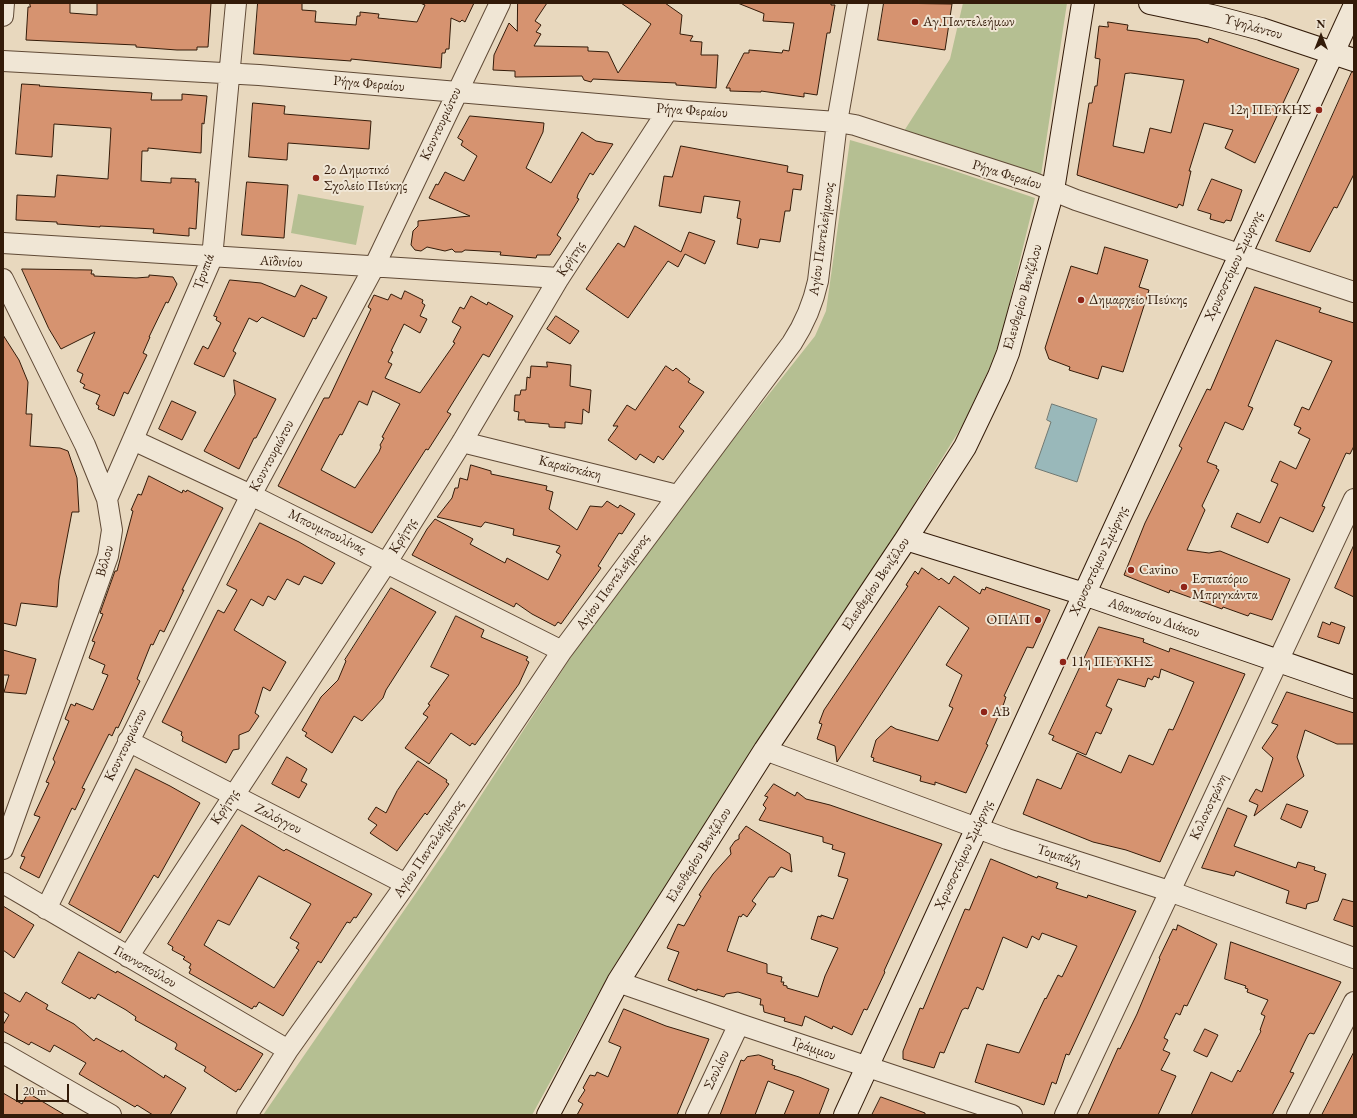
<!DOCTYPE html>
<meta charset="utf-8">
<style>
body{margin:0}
#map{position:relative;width:1357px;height:1118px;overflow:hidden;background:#e8d8be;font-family:"EB Garamond",serif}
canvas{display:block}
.frame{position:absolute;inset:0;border:4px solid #331b09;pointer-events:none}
.north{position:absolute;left:1301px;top:16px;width:40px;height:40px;-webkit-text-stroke:3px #f0e6d5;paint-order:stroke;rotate:0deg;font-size:11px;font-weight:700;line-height:16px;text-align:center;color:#331b09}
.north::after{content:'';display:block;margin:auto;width:14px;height:18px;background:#331b09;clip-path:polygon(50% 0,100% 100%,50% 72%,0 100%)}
.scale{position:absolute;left:16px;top:1084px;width:53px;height:18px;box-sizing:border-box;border:2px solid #331b09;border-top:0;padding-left:5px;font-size:12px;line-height:14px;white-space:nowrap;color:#331b09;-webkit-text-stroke:3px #f0e6d5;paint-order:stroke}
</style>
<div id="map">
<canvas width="1357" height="1118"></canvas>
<div class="frame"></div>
<div class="north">N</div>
<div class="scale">20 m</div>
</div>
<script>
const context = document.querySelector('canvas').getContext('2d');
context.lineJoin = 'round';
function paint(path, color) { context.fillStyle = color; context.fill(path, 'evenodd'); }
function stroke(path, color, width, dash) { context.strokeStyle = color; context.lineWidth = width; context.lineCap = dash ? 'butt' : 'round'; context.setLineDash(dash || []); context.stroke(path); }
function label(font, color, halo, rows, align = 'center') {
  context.font = font + ' "EB Garamond",serif'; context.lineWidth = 4; context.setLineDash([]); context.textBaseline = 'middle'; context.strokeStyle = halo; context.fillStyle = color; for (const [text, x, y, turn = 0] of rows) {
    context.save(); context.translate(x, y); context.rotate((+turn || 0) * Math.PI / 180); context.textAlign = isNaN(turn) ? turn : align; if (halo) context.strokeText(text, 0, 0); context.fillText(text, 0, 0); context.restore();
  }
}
const green = new Path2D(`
 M963,3h104l-26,172 -87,-29 -50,-15 46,-72z
 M850,140l93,27 92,31 -37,152 -36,76 -67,109 -283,434 -80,146h-269l182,-264 137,-211 104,-141 129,-163 11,-25z
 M298,194l66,12 -8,39 -65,-12z`);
const water = new Path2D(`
 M1052,404l45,15 -20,63 -42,-14 16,-46 -4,-2z`);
const building = new Path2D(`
 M30,3h40v10l27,2v-12h114l-3,44h-11v3h-20l-41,-3v-2l-110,-5 2,-33h2z
 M258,3h44v7l14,1 -1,11 41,3 1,-9h3v-4l19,2 -1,4 39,4 8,-17 -5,-2h54l-9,19 -3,-2 -2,2 -9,-4 -2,31h-3l-1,4h-3l-1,15 -90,-9v2l-97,-7z
 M518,3h29l-12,18 6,4 -5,7 5,2 -7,12 54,1v4l20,1 10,21 33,-49 -30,-21h44l17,12 -2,19 13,2 -3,5 12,1 -1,13h17l-2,33 -40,-3v-2l-63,-3 -20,-1 -2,3 -7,-2 -2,-4 -67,1v-6l-22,-1 1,-15 15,-32 8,8z
 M738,3h93v2h4l-5,28h-3l-10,62 -13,-2v4l-43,-6v1l-31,-1v-3h-4l18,-35h5v-3l33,3 1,-3 6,1 5,-28 -31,-2 1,-7z
 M884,3l68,1 -7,46 -67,-10z
 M1108,22l20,3 -1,5 71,9 10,4 1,-5 90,31 -44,94 -30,-15 8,-18 -29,-7 -15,48h2l-8,35 -4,-2 -2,4 -100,-33 12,-72h3l3,-17h2l3,-27 -5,-1 4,-32 9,1zM1131,73l53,7 -13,53 -21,-5 -6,25 -31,-7 12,-72z
 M1352,72h2v102l-17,34 -3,-1 -24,45 -34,-11z
 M22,84l18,1 -1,1 113,7 -1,7h31v-6l25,2 -3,28 -2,-1 -1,30 -53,-5v3h-6l-1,30 30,2v-5l25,1 -1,3h4l-3,47 -7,-1v8l-36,-3 1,-4 -54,-3v1l-43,-3v-2l-41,-2 1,-25 38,2 2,-22 51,4 3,-51 -57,-4 -2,33 -36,-3z
 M253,103l32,3 -1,8 87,7 -2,28 -81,-6 -1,17 -38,-3z
 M470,116l74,7 -1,9 -17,36 25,15 31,-51 14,9 17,3 -20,31 -3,-2 -12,21 -1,4 2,1 -22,36 4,3 -11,17h-13l-1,3 -36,-3 1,-3 -36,-2 -3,2h-7l-3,-3 -7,2 -18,-4 -6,4 -6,-1 -4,-5 2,-14 5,-5v-5l52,-5 -41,-18 7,-14 2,1 7,-13 19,9 13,-25 -16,-11 2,-4 -5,-3z
 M681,146l107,20 -1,6 16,3 -2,15 -8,-1 -3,22h-5l-5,31 -20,-3 -2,9 -21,-4 4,-25 -4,-1 3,-17 -36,-5 -3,17 -42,-7 5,-30 8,1z
 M1212,179l30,11 -11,31 -5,-1 -2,3 -14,-4 1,-5 -13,-4z
 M247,182l41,3 -4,53 -42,-3z
 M635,226l46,26 8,-20 26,9 -10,23 -20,-10 -7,13 -10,-6 -40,57 -42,-29 32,-46 6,4z
 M1105,247l43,13 -9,27 10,3 -26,82 -21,-6 -4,13 -29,-9 1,-3 -21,-8 -4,-11 26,-82 26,8z
 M22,269l70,1 -1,4h3v2l42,2 13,-1v-2l24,2 4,7 -9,19 -2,-1 -17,35h1l-7,16 4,2 -19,39 -4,-2 -10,24 -16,-7 1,-3 -3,-2 4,-9 -17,-7 2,-3 -5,-3 3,-8 -6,-3 18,-39 -34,17 -12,-20z
 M230,280l31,3 34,14 6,-12 26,12 -11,22 -3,-1 -9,19 -42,-20 -5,5 -8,-4 -16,33 3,2 -12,24 -30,-13 9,-18 5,3 13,-26 -5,-3 1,-3 -3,-1z
 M1255,287l66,21 -2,4 35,11v123l-4,8 -4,-1 -24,53 3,1 -12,25 -33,-15 -12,26 -37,-16 6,-14 23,10 18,-39 -7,-3 9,-20 16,8 14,-30 -12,-6 3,-5 -7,-3 8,-18 7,3 23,-49 -56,-21 -28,66 5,2 -10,22 -18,-8 -18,40 10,4 -1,2 3,2 -17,36 3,4 -18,40 22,3 11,-2 70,28 -18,41 -22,-7 -2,3 -25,-9 -1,2 -52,-19 -1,3 -45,-18 21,-52 37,-75 -3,-2 28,-57 3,1z
 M405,291l18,9 -1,3 3,2 -5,11 7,3 -7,14 -16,-9 -13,27 2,1 -5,10 4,2 -7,14 35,15 35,-50 -2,-1 8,-15 -9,-5 8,-15 4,2 7,-13 16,9 1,-3 25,14 -24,41 -6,-3 -36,58 4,2 -23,36 -2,-1 -54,84 -94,-47 46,-88h5l42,-89 -3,-2 6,-12 14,5 3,-6 10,5zM373,391l27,13 -18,33 2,1 -4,7 1,2 -2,5 -24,36 -34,-18 16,-31 3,-5 2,1 17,-34 8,4z
 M556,316l23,15 -9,13 -23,-15z
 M3,335l16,25 9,22 -2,32h6l-2,32 30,2 8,3 9,27 2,34h-7l-13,68 -2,27 -36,-4 -5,23 -13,-3z
 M547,362l24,3 -1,21 21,4 -2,23 -6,-4 -1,15 -17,-2v6l-16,-1v-3l-24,-2v-2h-7l1,-8 -5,-1 1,-16h5l1,-5h5l1,-13 3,1 1,-12 16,1z
 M666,366l7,5 3,-3 14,11 -2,3 16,10 -25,35 5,4 -21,29 -5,-4 -4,7 -14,-9 -4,6 -28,-20 10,-14h-5l14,-21 8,5z
 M234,380l42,19 -20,39h-2l-15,31 -35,-18 31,-56z
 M172,401l24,11 -14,28 -23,-11z
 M471,465l20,6v3l56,12 -1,4 7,2 -4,17 28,21 13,-24 12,1 5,-6 11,7 2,-3 15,9 -13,20 -3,-1 -21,33 3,2 -40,56 -3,-2 -3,4 -23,-12 -16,-11 -2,4 -102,-52 15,-26 8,-10 38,20 -3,5 35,19 2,-5 41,22 13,-25 -5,-3 4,-6 -47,-11 1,-6 -29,-7 -4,5 -44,-10 15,-19 3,-10h3l2,-10 7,2z
 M149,476l33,17 1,-3 3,2 1,-2 36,18 -41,82h2l-20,42 -4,-2 -7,15 -2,-1 -14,35 3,2 -22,47 -2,-1 -4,9 -3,-2 -27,54 3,1 -10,21 -3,-2 -33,70 -19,-10 5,-11 -4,-1 19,-39 -6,-2 15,-32 -3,-1 9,-20 -2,-3 16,-38 -4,-2 6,-15 4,2 1,-3 17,7 15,-35 -6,-2 3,-8 -16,-7 6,-16 -3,-1 11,-27 -3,-1 15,-42h2l16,-60 -2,-1 7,-16 3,1z
 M260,523l39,19 36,21 -13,21 -18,-8 -5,9 -12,-6 -12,21 -7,-4 -5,10 -12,-7 -17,31 52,32 -16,29 -7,-4 -8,26 4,3 -10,15 -10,4v14l-6,1 -7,13 -44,-22 1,-4 -2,-2 1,-3 -20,-10 56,-112 6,3 13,-23 -10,-5z
 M1354,545v52l-19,-9z
 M922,568l17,12 2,-2 8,6 5,-8 26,18 2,-5 3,1 1,-3 64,23 -17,38 -6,-1 -23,49 2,1 -2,6 -18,41 2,1 -22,48 -31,-11v3l-15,-4 1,-5 -48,-15 1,-3 -3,-1 5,-17 15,-14 5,3 42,12 15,-33 -4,-2 13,-31 -16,-10 23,-37 -30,-22 -102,156 -2,-16 -18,-7 5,-15 -3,-1 5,-13 84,-124 -2,-1 9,-14 3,3z
 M391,588l45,24 -50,78 -3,8 -21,23 -8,-5 -22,37 -27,-17 2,-3 -5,-3 19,-33 17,-17 8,-19 -1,-1z
 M456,616l28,14 -3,7 47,20 -2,3 3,2 -10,22 -44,61 -3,-2 -2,3 -19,-13 -22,31 -24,-16 23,-31 -5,-3 7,-9 -2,-1 21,-29 -18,-8z
 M1323,622l7,3 1,-3 14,5 -6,17 -21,-7z
 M1099,627l45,12 -1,3 26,10 1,-4 75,26 -85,188 -34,-12 -33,-8 -70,-28 14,-35 24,10 16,-36 44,20 8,-18 24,10 16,-36 4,1 8,-18 13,-30 -33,-13 -2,9 -5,-2 -2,4 -4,-2 -3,9 -27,-8 -12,27 6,3 -11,25 -5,-2 -10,23 -34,-15 2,-4 -5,-2z
 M3,650l33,9 -10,35 -22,-2 5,-17h-6z
 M1287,692l67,21v31h-17l-32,-14 -8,27 7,19 -50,40 4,-11 -9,-4 7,-12 6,3 11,-34 -11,-10 16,-23 -6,-2z
 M287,757l20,12 -6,12 6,3 -8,14 -27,-14z
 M418,761l29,19 -1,2 3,2 -22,31 -2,-2 -28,38 -27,-18 7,-8 -9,-6 8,-12 10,6 11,-22z
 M136,769l34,17 30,17 -42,75 -4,-3 -34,58 -51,-29z
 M774,784l21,12 2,-4 9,7 24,6 112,39 -58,127 1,1 -18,38 -3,-1 -12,26 -19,-9 -1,3 -27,-13 -3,10 -18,-5 1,-3 -21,-6 -1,-7h-3l1,-6 -23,-7 -12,2 -2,3 -27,-8v2l-29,-11 11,-28 -12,-4 11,-24 6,2 17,-30 -2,-1 14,-21 18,-20 -1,-6 5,-7 4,-2v-4l7,-9 44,28 2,18 -11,-5 -7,10h-5l-17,24 4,3 -9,13 -4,-3 -2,3 -2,-1 -12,35 40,13v9l15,4 -1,5h3l-1,3 4,1v2l31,9 7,-21 13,-28 -27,-9 7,-23 3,1v-2l12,4 15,-40 -10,-3 7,-23 -13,-4 1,-4 -10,-3v-5l-64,-17 7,-12 -3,-3 5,-8 -3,-1z
 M1287,804l21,7 -7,17 -20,-9z
 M1228,808l19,8 -13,30 62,22 2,-6 17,5 -1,3 12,4 -8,27 -11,3 -1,5 -20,-6 3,-12 -53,-20 -2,5 -32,-8z
 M242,825l42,26 2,-2 86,45 -16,24 -2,-1 -4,6 -3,-1 -26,41 -3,-2 -35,55 -24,-14 -3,5 -2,-1 -2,3 -63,-36 2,-4 -2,-1 2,-4 -8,-5 2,-2 -13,-7 1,-3 -5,-3zM259,876l52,28 -21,34 9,5 -3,5 3,2 -25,38 -70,-43 14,-25 11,5z
 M991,859l46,19 1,-2 20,7 -2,5 31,10 1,-3 48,16 -67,144 -3,-1 -10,30 -4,-2 -8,23 -69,-23 12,-38 32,9 26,-55 1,1 12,-24 4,2 15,-31 -35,-13 -3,7 -7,-4 -5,12 -24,-11 -20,53 -6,-3 -9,22 -3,-1 -3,2 -18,43 -4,-1 -6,16 -31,-9v-8l17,-43 3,1 42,-100 4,1z
 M1343,899l11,3v25l-20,-7z
 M3,906l31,19 -20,33 -11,-8z
 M1178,925l39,19 -30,62 -3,-1 -4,10 -4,-2 -12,25 4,2 -5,10 7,3 -9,17 15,6 -18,39h-70l30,-67 2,1 17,-35 23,-55 -1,-1 14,-29 3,1z
 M1231,942l110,40 -27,52 -4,-1 -2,2 -18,37 4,1 -22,42h-81l20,-43 21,10 6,-12 2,2 21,-41 -1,-1 5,-14 -4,-2 7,-14 -21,-8 1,-3 -3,-1 1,-2 -21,-7z
 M79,952l37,21 1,-2 146,83 -23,36 -2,-1 -2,3 -32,-21 2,-4 -31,-18 2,-4 -1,-2 -41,-23 1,-3 -10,-7 -28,-16 -3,5 -4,-2 -1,2 -28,-16z
 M3,992l17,10 6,-10 22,13 -2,4 28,15 20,17 2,-3 25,14 1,-2 42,28 1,-3 21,13 -16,27h-17l-16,-10 -2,2 -56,-33 7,-11 -32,-18 -4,7 -19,-10 -2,3 -26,-14v-6l6,-10 -6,-4z
 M624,1009l42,17 43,13 -32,76h-100l6,-11 -5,-3 7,-11 -2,-2 7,-13 5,1 2,-4 11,5 13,-30 -12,-5z
 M1205,1029l13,6 -11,22 -13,-6z
 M1354,1052v63h-32z
 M759,1055l14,5 -1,5 3,1 -1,3 25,8 30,12 -10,26h-35l10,-24 -26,-10 -13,34h-35l21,-55 3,1 3,-4z
 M3,1093l19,11 6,-11 37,22h-62z
 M881,1097l44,16v2h-53z`);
const street = new Path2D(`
 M3,16l1,-13
 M3,61l256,14 409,35 169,12 18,3 179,58 42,17 278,92
 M3,243l556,35
 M3,279l82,166 22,54 5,31 -4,26 -105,293
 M133,440l118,55 311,156
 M462,442l215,53
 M107,499l105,-241 24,-255
 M128,741l278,143
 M765,750l242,89 162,52 185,67
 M3,883l285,167
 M46,909l205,-414 123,-228 126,-264
 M128,957l259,-395 75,-120 97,-164 109,-168
 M618,982l121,42 273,91
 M3,1053l108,62
 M247,1115l41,-65 118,-166 156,-233 230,-308c13,-20 21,-39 26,-62l19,-159 21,-119
 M696,1115l43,-91
 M1065,1115l289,-616
 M1297,1115l57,-113`);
const secondary = new Path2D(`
 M1150,3l62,13 49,13 93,31
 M906,539l178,55 270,93
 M548,1115l70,-133 147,-232 141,-211 59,-92 34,-71 9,-23 45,-163 30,-187
 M845,1115l509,-1108`);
const markers = [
 [915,22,4,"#8f2418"],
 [1319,110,4,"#8f2418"],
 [316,178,4,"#8f2418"],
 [1081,300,4,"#8f2418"],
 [1131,570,4,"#8f2418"],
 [1184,587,4,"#8f2418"],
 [1038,620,4,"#8f2418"],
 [1063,662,4,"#8f2418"],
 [984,712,4,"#8f2418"]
];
const poiNames = [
 ["Αγ.Παντελεήμων",923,22],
 ["12η ΠΕΥΚΗΣ",1311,110,"right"],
 ["2ο Δημοτικό",324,170],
 ["Σχολείο Πεύκης",324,186],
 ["Δημαρχείο Πεύκης",1089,300],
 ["Cavino",1139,570],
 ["Εστιατόριο",1192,579],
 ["Μπριγκάντα",1192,595],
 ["ΟΠΑΠ",1030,620,"right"],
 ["11η ΠΕΥΚΗΣ",1071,662],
 ["ΑΒ",992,712]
];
const streetNames = [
 ["Υψηλάντου",1253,27,16],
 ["Ρήγα Φεραίου",369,84,5],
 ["Ρήγα Φεραίου",692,111,4],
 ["Κουντουριώτου",441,124,-65],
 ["Ρήγα Φεραίου",1007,175,17],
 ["Αγίου Παντελεήμονος",822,239,-82],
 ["Κρήτης",571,259,-57],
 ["Αϊδινίου",281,262,3],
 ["Χρυσοστόμου Σμύρνης",1234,266,-65],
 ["Τρυπιά",204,272,-70],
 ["Ελευθερίου Βενιζέλου",1023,297,-74],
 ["Κουντουριώτου",272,456,-62],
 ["Καραϊσκάκη",570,468,14],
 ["Μπουμπουλίνας",327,532,26],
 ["Κρήτης",403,536,-58],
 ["Βόλου",105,561,-74],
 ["Χρυσοστόμου Σμύρνης",1099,561,-65],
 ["Αγίου Παντελεήμονος",613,582,-54],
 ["Ελευθερίου Βενιζέλου",876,584,-56],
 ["Αθανασίου Διάκου",1154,618,19],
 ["Κουντουριώτου",126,745,-64],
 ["Κρήτης",225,807,-57],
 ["Κολοκοτρώνη",1209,807,-65],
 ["Ζαλόγγου",278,819,27],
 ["Αγίου Παντελεήμονος",429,849,-56],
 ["Ελευθερίου Βενιζέλου",699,855,-58],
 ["Χρυσοστόμου Σμύρνης",964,855,-65],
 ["Τομπάζη",1059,856,18],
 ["Γιαννοπούλου",145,967,30],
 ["Γράμμου",814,1049,19],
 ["Σουλίου",717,1070,-65]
];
paint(green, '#b5bf92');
paint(water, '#99b8ba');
stroke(water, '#707973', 1);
paint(building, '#d69370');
stroke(building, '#331b09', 1);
stroke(street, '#604a36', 22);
stroke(secondary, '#331b09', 24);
stroke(street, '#f0e6d5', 20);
stroke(secondary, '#f0e6d5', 22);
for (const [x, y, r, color] of markers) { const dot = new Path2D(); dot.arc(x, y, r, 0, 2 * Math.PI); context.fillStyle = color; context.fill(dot); stroke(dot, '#f0e6d5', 1.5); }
label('14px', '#331b09', '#f0e6d5', poiNames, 'left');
label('14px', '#331b09', '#f0e6d5', streetNames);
</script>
